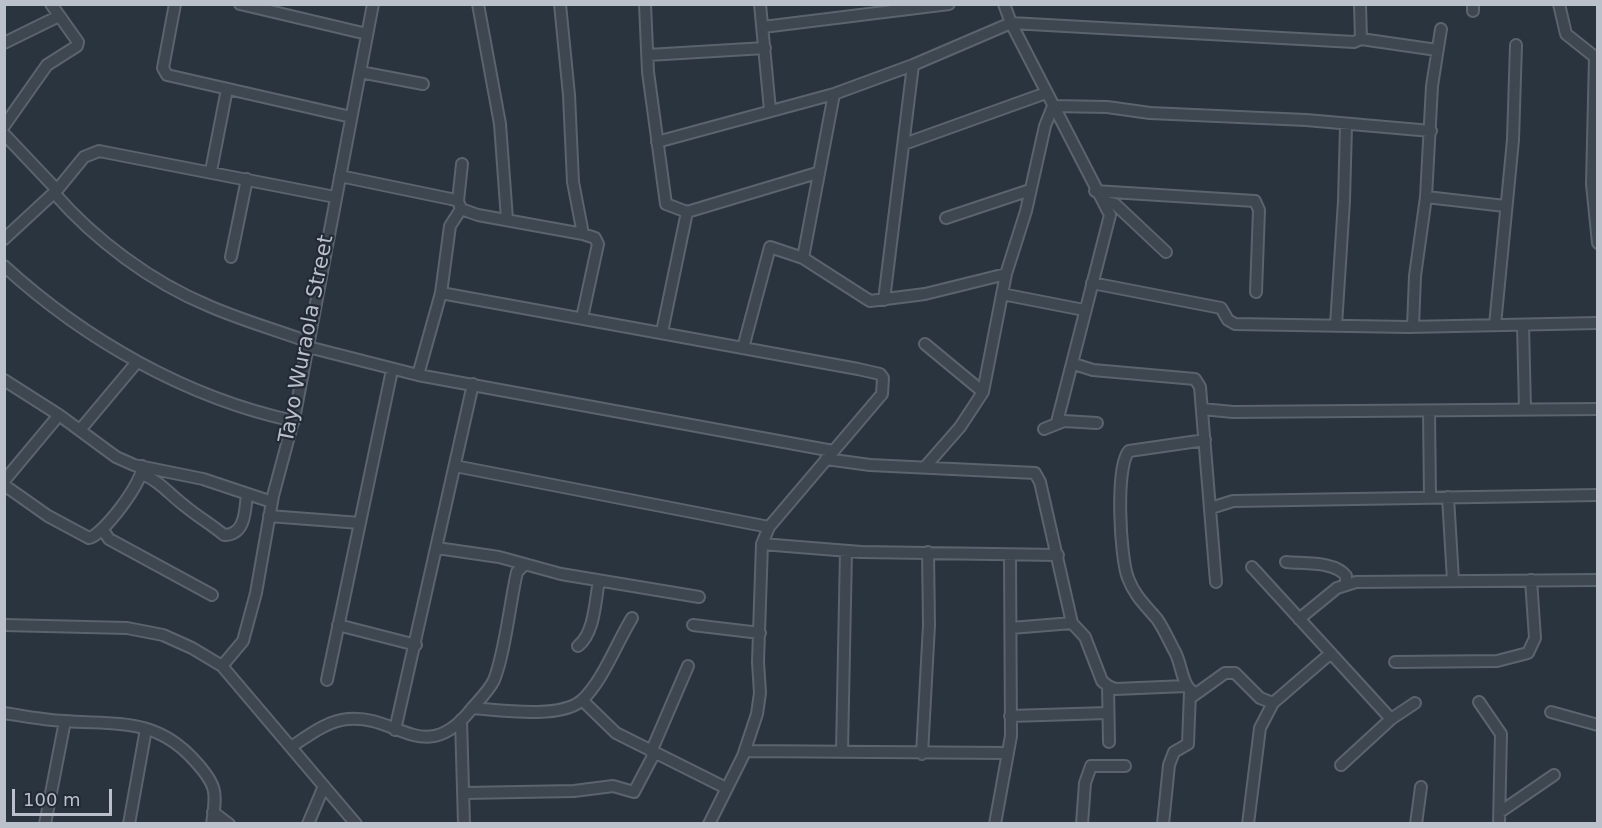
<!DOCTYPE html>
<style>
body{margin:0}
#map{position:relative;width:1602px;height:828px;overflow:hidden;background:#2a343f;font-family:"DejaVu Sans",sans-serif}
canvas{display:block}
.frame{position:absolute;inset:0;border:6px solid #bac1ca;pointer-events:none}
.scale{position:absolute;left:12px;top:789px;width:100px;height:27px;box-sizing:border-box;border:3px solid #bac1ca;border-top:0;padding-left:8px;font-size:18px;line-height:21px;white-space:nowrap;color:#bac1ca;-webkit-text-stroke:4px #222b35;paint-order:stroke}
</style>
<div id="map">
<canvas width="1602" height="828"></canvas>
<div class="frame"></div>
<div class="scale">100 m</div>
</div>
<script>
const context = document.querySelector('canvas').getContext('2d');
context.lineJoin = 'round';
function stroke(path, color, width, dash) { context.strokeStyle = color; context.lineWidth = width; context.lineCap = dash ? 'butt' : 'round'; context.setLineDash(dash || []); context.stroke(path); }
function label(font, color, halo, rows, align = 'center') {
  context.font = font + ' "DejaVu Sans",sans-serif'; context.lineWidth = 4.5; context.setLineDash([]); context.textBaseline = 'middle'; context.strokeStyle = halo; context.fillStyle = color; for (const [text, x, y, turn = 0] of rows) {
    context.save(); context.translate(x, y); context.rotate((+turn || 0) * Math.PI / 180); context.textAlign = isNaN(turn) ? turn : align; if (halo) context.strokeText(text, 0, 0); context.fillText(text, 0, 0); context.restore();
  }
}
const minor = new Path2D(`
 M175,4l-12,64 4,7 184,42
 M240,4l127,30
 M478,4l22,120 7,95
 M560,4l9,91 4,87 10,52 12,4 3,6 -16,74
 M645,4l3,68 18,132 21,8 130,-39
 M760,4l10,106
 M1004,4l7,19 99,192 -53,207
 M1360,4l1,35
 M1473,4v7
 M1559,4l7,30 29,23 -3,127 6,59
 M763,27l186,-23
 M4,43l55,-27
 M648,55l117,-7
 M360,72l63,12
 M4,126l43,-61 30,-19 1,-4 -27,-38
 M4,134l53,56
 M657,142l177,-48 79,-29 98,-42 343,19 7,-3 76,11
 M904,144l142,-51
 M211,171l16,-82
 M340,176l111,23 7,2 3,8 17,6 105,19
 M1095,191l160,10 4,9 -3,82
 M54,193c41,47 97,89 155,113 32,14 67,24 100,36
 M1426,197l79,9
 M458,201l4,-37
 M1104,201l11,3 51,48
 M946,218l84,-28
 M4,239l53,-49 27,-33 15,-6 236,46
 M231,257l16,-78
 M803,258l31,-164
 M4,266c81,74 183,132 290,155
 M1092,283l129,25 7,12 7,4 173,3 190,-4
 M441,293l417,76 22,5 3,4 -1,16 -113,133 -7,17 -4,118 2,31 -3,21 -14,42 -34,68
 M1002,294l82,16
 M884,300l29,-235
 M1336,325l8,-124 2,-75
 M1495,325l18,-185 3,-95
 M1523,325l2,84
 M1413,327l2,-51 11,-79 6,-111 9,-57
 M662,332l25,-120
 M925,344l58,48
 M308,347l110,28 415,76
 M743,348l27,-101 33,11 67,43 55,-7 81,-20
 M1074,364l19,6 102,9 5,8 16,195
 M418,375l23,-82 9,-67 11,-17
 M4,380l55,35 57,42 18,8 69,14 69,23
 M1202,409l31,3 365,-3
 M1429,412l1,85
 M1044,429l20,-8 33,2
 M80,430l57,-68
 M826,459l44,6 165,8 5,9 32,141 13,14 17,44 6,5 7,3 71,-3
 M455,466l314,61
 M925,467l35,-40 23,-35 23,-118 20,-63 19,-85 8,-20 54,1 43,6 156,7 125,11
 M142,474c18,7 28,21 43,32 13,11 26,18 39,29 22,0 21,-25 23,-41
 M4,481l55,-66
 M4,485l44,31 41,22c14,-3 55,-57 53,-72
 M1448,497l5,83
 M1211,508l22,-7 365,-6
 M269,516l91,7
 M103,530l6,9 103,56
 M762,544l99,8 197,3
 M437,548l62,9 62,17 138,23
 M1286,562c18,2 49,-1 60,14v8
 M1252,567l139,152
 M1299,619l38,-31 19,-6 242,-2
 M4,625l123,3 36,7 29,13 30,18 134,158
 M338,625l78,20
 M693,625l67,8
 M1011,628l61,-5
 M578,646c17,-13 17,-46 21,-65
 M1395,662l102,-1 31,-8 7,-15 -4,-58
 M222,666l21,-25 13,-48 17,-97 22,-82 78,-410
 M327,680l65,-310
 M1108,686l1,56
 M1197,693c-15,-2 -15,-29 -22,-41 -6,-11 -11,-23 -18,-33 -11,-13 -23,-24 -29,-41 -8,-20 -13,-112 1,-127l76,-11
 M1193,696l32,-23h10l25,25 13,5 58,-50
 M582,700l34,33 110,55
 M1479,702l22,32 -2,90
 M472,708c28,2 87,11 109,-7 21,-18 36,-59 51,-83
 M1551,712l47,13
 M4,713c20,3 40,7 60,8 53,4 92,-4 131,40 22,24 22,31 17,63
 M1010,716l98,-3
 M461,720l3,104
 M395,730l78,-346
 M291,747c17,-11 35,-26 57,-28 48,-5 76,47 121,-7 8,-10 20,-21 25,-32 11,-27 16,-78 23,-108l7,-7
 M745,751l261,2
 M842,751l4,-200
 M651,752l37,-86
 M922,754l7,-129 -1,-73
 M1341,765l50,-46 24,-16
 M465,793l109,-2 39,-5 21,6 20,-38
 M213,812l16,12
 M1500,812l54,-37
 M45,824l20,-103
 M129,824l17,-95
 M308,824l16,-38
 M995,824l16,-88 -1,-181
 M1082,824l3,-41 6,-17h34
 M1163,824l6,-59 5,-13 14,-8 2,-52
 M1248,824l12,-96 13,-25
 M1416,824l5,-37`);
const streetNames = [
 ["Tayo Wuraola Street",307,339,-79]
];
stroke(minor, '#5b646d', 14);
stroke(minor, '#3e464f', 10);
label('21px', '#bac1ca', '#222b35', streetNames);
</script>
